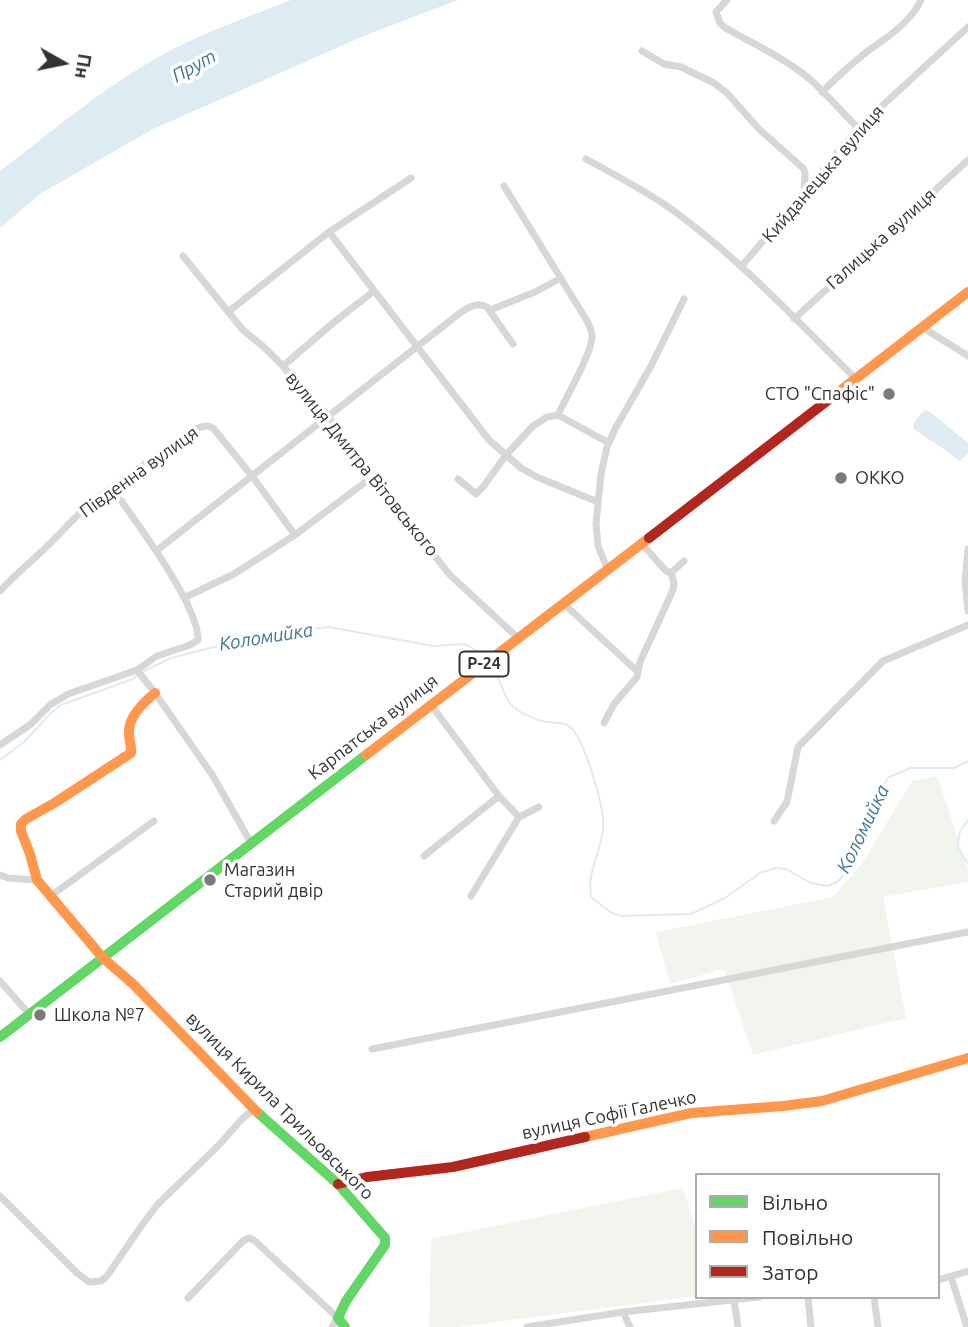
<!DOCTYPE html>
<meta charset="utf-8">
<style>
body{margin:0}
#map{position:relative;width:968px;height:1327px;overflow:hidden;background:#fff;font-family:Ubuntu,sans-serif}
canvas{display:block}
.legend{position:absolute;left:695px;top:1173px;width:245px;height:126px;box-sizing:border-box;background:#fff;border:2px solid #adadad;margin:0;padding:9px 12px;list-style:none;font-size:21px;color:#333}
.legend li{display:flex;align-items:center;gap:14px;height:35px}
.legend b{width:35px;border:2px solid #adadad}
.north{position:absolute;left:28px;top:28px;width:70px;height:70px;-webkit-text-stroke:5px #fff;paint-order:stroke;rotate:99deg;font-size:19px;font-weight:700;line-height:28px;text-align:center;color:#333}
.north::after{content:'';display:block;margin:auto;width:24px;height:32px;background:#333;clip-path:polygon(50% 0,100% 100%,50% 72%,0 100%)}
</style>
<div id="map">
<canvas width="968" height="1327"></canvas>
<ul class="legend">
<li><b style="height:9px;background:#63d668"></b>Вільно</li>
<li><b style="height:9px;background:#ff974d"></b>Повільно</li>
<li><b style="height:9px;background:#b3261e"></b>Затор</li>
</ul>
<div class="north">Пн</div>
</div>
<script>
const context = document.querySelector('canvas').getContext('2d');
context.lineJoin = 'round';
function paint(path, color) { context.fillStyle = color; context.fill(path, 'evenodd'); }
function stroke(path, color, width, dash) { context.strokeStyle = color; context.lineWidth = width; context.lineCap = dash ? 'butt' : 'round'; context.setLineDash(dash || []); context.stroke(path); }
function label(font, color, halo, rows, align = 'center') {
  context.font = font + ' Ubuntu,sans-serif'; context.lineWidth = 7; context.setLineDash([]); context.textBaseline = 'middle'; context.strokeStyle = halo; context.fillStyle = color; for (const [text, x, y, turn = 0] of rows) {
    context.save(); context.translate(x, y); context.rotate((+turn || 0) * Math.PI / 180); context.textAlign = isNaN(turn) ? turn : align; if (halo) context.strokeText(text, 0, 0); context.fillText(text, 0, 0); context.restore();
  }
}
const green = new Path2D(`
 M937,776l31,93v13l-85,15 23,121 -153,37 -29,-86 -54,15 -14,-52 177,-35 28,-32 51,-84z
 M683,1188l14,45v63l-240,31h-28l2,-88z`);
const water = new Path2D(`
 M291,0h167l-92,35 -215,95 -111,64 -40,34v-57c57,-43 113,-92 177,-124 36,-18 76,-32 114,-47z
 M926,410l4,2 38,31v10l-7,7 -2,1c-14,-13 -31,-21 -46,-33 1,-6 7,-15 13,-18z`);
const stream = new Path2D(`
 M142,672l29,-14 47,-12 20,-8 91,-11 104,19 32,-2 12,7
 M496,674c5,9 8,21 14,29 7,9 22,15 32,18 11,3 22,-1 30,8 13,13 34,82 31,101 -3,24 -16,41 -12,67l19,15 10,4 71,-2 34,-16 35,-25 16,-5 10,1 25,14 17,3 9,-4 5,-5 6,-20 16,-24 10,-20 7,-25 8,-11 22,-9h43l14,-7
 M0,760l24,-18 28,-30 9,-7 72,-26 5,-4
 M968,820l-8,11 -3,17 11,15`);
const street = new Path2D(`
 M727,0l-11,12 4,11 4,4c29,17 63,32 88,54 16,15 31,32 46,47
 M642,51l22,13 17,3 33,16 13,10 32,36 44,39 2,5 -1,21
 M822,92c13,-13 27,-26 42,-38 21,-16 45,-29 57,-54
 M586,159c29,16 60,32 88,52 66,48 123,110 181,167
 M329,232l160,208 32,28 16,9 61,25
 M183,256l60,74 22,18 18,18 13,17 32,33 44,61 78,98 67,62
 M741,267l117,-139 110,-101
 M490,310l45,-18 26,-14
 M228,312l101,-80 82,-54
 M794,319l174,-159
 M922,327l46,29
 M283,366l50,-43 41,-32
 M558,415l51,28
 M458,479l18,15 7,-7 23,-32 27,-29 14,-9 11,-2c8,-18 33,-60 34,-78 0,-8 -4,-15 -8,-21l-80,-130
 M641,543l24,27 6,3
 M968,549l-3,33 3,29
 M156,551l290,-227c12,-9 27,-25 41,-17l26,37
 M607,568l-9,-22 -2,-22 5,-50 6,-27 8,-18 36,-63 33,-67
 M0,591c13,-14 27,-26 41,-39 19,-17 35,-38 56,-54l91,-65c8,-4 16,-10 25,-5l39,48 43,59
 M184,598l50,-24 61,-39 77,-58
 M563,603l75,69
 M137,670l18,23 58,83 38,67
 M431,705l68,91 20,21
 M604,723l10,-19 23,-27 3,-15 33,-72 1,-7 -3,-10 13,-12
 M0,745l31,-21 19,-19 18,-11 69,-24 20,-14 33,-11 8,-5c1,-35 -64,-121 -86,-152
 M774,821l13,-19 11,-55 85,-86 85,-36
 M424,856l75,-60
 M0,875l8,3 29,2
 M52,895l102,-74
 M471,896l48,-79 20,-10
 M0,981l29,33
 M372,1049l596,-117
 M0,1196l77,77 12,9 12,-1 6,-5 35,-51 16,-21 61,-59 23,-26 12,-10
 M951,1277l16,50
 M938,1280l30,-9
 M808,1297l3,30
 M874,1297l4,30
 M188,1298l55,-57 6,-3 6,3 83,77 -6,9
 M734,1300l4,27
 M623,1312l7,15
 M527,1327l96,-15 136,-15`);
const fast = new Path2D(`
 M0,1037l366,-282
 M257,1112l81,72 47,54v7l-39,56 -8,17 7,9`);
const slow = new Path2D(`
 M836,394l132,-102
 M155,693c-11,9 -25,22 -26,37 -1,8 3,15 2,23l-75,49 -30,17 -5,5v7l9,23 7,26 66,78 30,26 124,128
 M366,755l283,-217
 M585,1137l106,-24 92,-7 39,-5 146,-43`);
const jam = new Path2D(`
 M649,538l187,-144
 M338,1184l29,-7 86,-10 132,-30`);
const markers = [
 [889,394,7,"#7a7a7a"],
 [841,478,7,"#7a7a7a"],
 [210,880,7,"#7a7a7a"],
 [40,1015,7,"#7a7a7a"]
];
const shields = [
 [484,664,49]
];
const shieldNames = [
 ["Р-24",484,664]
];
const streetNames = [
 ["Кийданецька вулиця",823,174,-49],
 ["Галицька вулиця",881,239,-42],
 ["вулиця Дмитра Вітовського",362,464,51],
 ["Південна вулиця",139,472,-36],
 ["Карпатська вулиця",373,727,-38],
 ["вулиця Кирила Трильовського",280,1106,45],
 ["вулиця Софії Галечко",609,1115,-12]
];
const poiNames = [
 ["СТО \"Спафіс\"",875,394,"right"],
 ["ОККО",855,478],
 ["Магазин",224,870],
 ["Старий двір",224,891],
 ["Школа №7",54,1015]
];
const waterNames = [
 ["Прут",194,66,-29],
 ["Коломийка",266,637,-9],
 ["Коломийка",863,829,-64]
];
paint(green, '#f1f5ed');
paint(water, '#ddebf3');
stroke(stream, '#ddebf3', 2);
stroke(street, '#d7d7d7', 7);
stroke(fast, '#63d668', 10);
stroke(slow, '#ff974d', 10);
stroke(jam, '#b3261e', 10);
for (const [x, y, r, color] of markers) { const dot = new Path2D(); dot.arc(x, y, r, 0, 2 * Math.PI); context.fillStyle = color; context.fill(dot); stroke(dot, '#fff', 2.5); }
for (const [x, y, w] of shields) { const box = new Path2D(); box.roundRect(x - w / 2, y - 12.5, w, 25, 5); context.fillStyle = '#fff'; context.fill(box); stroke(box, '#333', 2); }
label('bold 16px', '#333', null, shieldNames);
label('18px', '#333', '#fff', streetNames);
label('18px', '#333', '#fff', poiNames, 'left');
label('italic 19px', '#3f7597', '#fff', waterNames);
</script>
